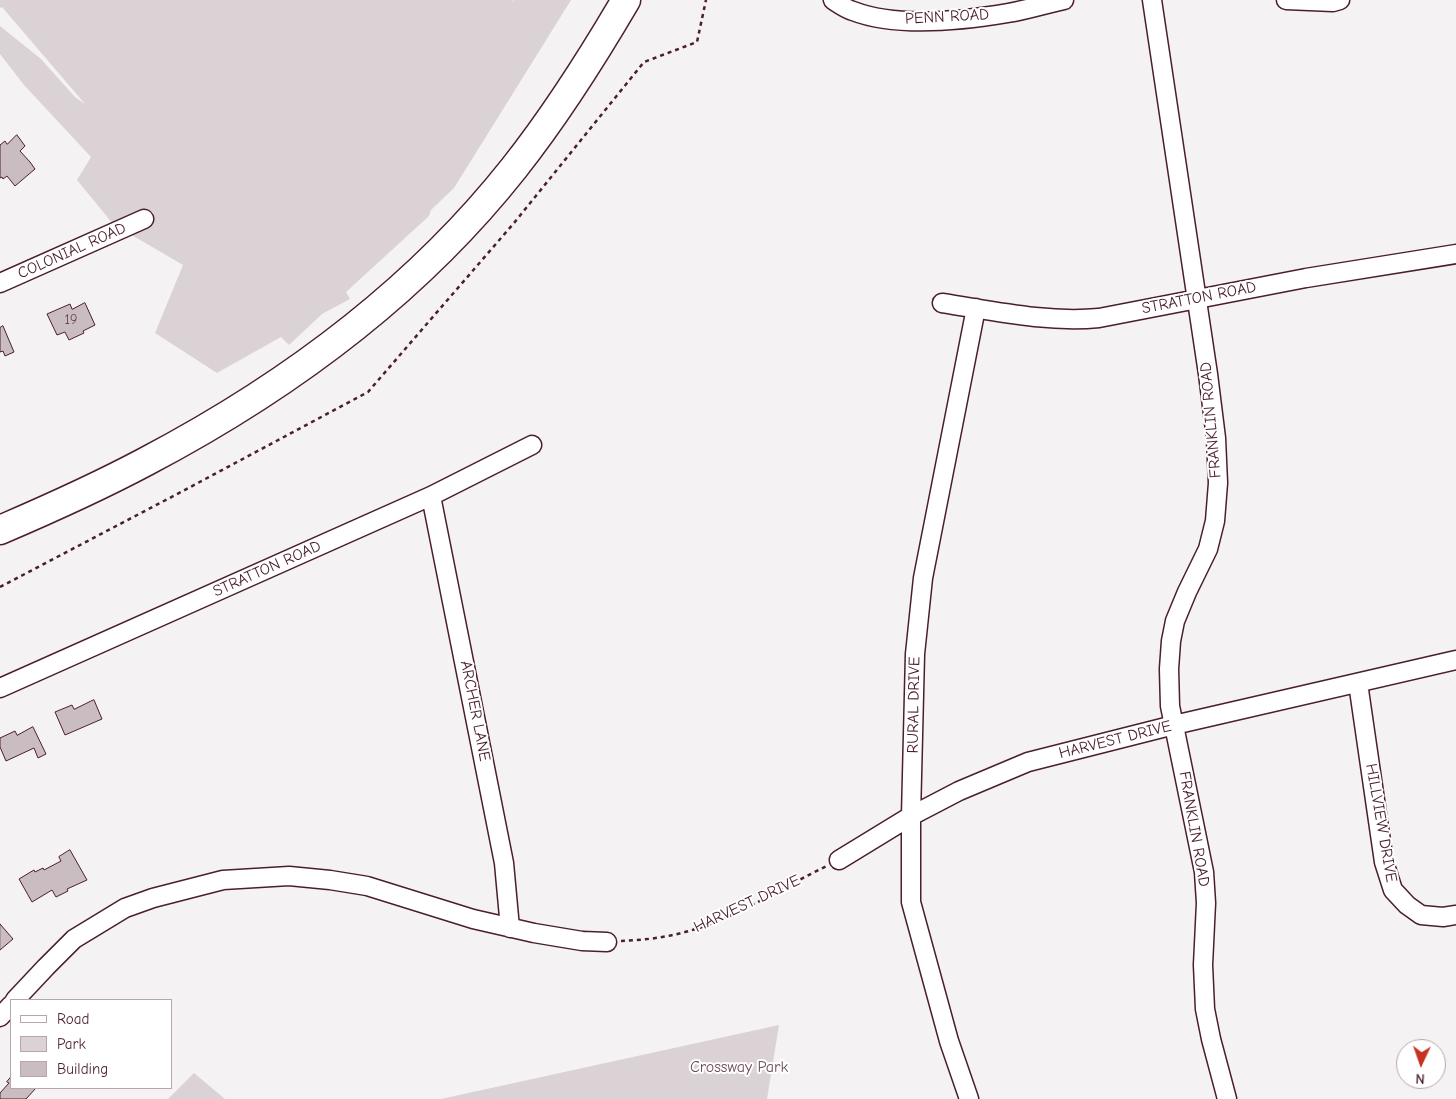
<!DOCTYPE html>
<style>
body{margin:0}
#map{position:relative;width:1456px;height:1099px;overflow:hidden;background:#f4f2f2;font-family:"Comic Neue",sans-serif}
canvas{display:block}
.legend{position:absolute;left:10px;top:999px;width:162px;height:90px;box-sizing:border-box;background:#fff;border:1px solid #b7a5aa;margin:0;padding:6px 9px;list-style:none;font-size:15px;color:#4a1f2b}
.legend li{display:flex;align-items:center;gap:10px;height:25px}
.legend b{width:25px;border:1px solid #b7a5aa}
.north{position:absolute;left:1396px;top:1039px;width:50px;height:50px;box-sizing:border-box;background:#fff;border:1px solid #b7a5aa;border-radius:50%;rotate:183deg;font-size:14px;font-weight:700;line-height:20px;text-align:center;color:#4a1f2b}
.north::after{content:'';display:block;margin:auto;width:18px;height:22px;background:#c8321e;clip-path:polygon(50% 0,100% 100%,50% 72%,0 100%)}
</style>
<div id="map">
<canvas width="1456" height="1099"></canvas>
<ul class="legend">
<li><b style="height:6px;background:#fff"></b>Road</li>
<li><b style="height:14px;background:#dbd2d5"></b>Park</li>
<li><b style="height:14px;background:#cabdc1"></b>Building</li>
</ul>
<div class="north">N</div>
</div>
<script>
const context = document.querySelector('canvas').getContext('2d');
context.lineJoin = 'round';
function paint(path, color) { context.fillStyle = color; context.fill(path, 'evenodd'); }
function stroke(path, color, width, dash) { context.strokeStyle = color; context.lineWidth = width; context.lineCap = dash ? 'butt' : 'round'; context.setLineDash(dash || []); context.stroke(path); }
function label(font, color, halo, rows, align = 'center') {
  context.font = font + ' "Comic Neue",sans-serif'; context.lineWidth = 4; context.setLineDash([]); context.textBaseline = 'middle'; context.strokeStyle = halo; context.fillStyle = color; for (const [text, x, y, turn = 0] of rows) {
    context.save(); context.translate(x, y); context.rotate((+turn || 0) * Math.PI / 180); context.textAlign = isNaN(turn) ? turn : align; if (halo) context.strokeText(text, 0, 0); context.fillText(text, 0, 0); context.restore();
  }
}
const green = new Path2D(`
 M0,0h513l-1,3 2,-3h57l-117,188 -23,22 -2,6 -83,76 4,7 -28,15 -33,31 -8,-8 -64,36 -62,-40 28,-68 -70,-41 -36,-44 14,-23 -67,-72 -24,-31v-28l41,33 34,38 10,7 -83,-97 -2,1z
 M779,1025l-12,74h-326z
 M194,1073l31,26h-57z`);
const building = new Path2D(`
 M17,135l8,11 -5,5 10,11 5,7 -20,17 -8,-10 -4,3 -1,-2 -2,1v-33l5,-4 2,3z
 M85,303l10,22 -12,6 1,2 -15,7 -4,-8 -8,3 -10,-21 23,-10 2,5z
 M3,326l11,26 -9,4 -2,-5 -3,1v-24z
 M94,700l8,19 -37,16 -10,-23 17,-7 2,4z
 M33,727l13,27 -8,4 -4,-10 -28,13 -6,-14v-9l15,-7 2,4z
 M70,850l17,30 -20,9 1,2 -12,6 -4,-7 -20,12 -13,-23 15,-9 1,2 8,-4 1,2 17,-9 -2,-4z
 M0,924l13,15 -13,11z
 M11,1077v11h25l-10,11h-26v-6l9,-10 -2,-1z`);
const path = new Path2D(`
 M0,587l181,-95 187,-100 146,-169 130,-161 53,-20 9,-42
 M621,941c21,-1 43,-3 64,-9 48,-12 97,-45 142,-66`);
const minor = new Path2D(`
 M833,0c6,4 13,9 20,11 44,17 108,10 155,2 19,-3 37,-9 56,-13
 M1152,0l56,374 8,64 2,45 -3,38 -7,28 -21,43 -12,29 -4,20 -2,28 1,37 34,166 2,31 -3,62 2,44 6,30 16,60
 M1286,0l47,2 7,-2
 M0,283l144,-64
 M942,303c52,8 105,20 157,15l207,-40 150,-24
 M431,496l73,367 6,65
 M1358,683l26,179 9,28 14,15 14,10 22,2 13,-2
 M0,688l431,-192 101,-51
 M839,860l72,-44 48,-25 69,-29 146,-37 282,-65
 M15,1000l31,-33 28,-28 51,-31 28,-10 70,-18 66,-4 41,4 37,6 106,33 61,14 48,8 25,1
 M0,1017l11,-12
 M969,1099l-20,-58 -38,-139v-86l4,-162 8,-76 53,-270`);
const motorway = new Path2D(`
 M0,530c49,-21 98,-43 145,-68 139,-73 271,-170 369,-294 42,-53 78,-110 112,-168`);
const numberNames = [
 ["19",71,320]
];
const streetNames = [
 ["PENN ROAD",947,17,-3],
 ["COLONIAL ROAD",72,251,-24],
 ["STRATTON ROAD",1199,298,-11],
 ["FRANKLIN ROAD",1211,420,-95],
 ["STRATTON ROAD",267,569,-24],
 ["RURAL DRIVE",914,705,-89],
 ["ARCHER LANE",475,711,79],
 ["HARVEST DRIVE",1115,740,-14],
 ["HILLVIEW DRIVE",1381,823,80],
 ["FRANKLIN ROAD",1194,829,80],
 ["HARVEST DRIVE",747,904,-25]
];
const parkNames = [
 ["Crossway Park",739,1067]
];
paint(green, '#dbd2d5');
paint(building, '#cabdc1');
stroke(building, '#4a1f2b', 1);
stroke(minor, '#4a1f2b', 21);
stroke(motorway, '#4a1f2b', 31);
stroke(path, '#4a1f2b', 2.5, [4, 4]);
stroke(minor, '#fff', 18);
stroke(motorway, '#fff', 28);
label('14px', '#6a4650', null, numberNames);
label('16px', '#4a1f2b', '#fff', streetNames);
label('16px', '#6e4c56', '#fff', parkNames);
</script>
